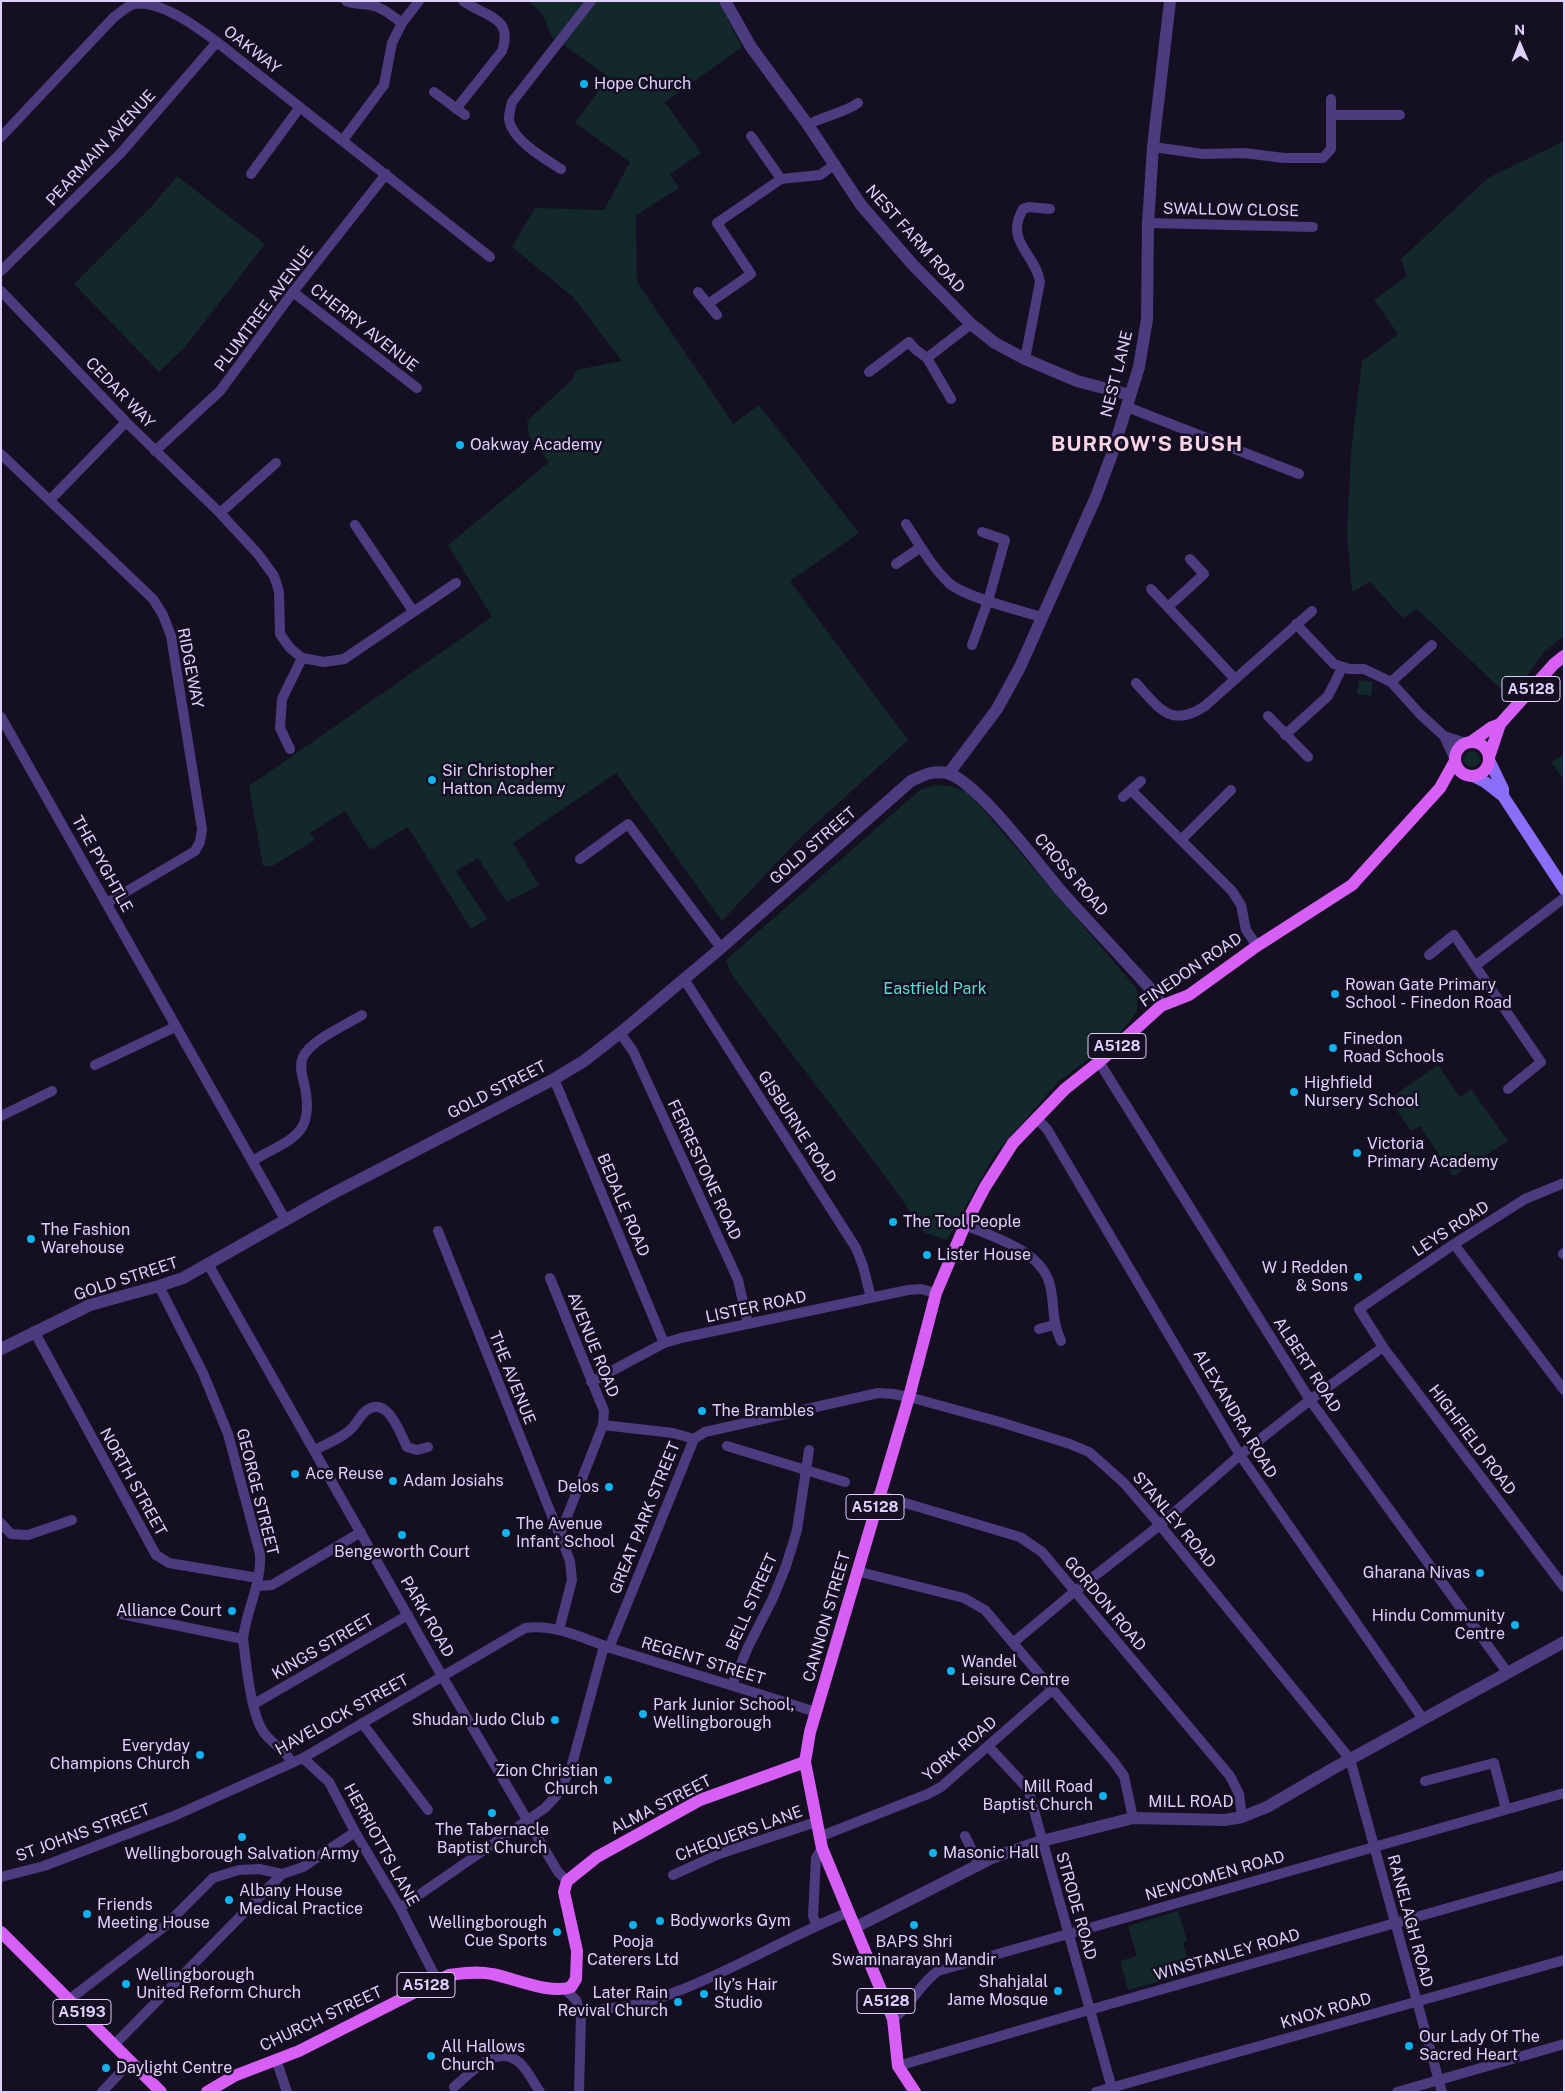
<!DOCTYPE html>
<meta charset="utf-8">
<style>
body{margin:0}
#map{position:relative;width:1565px;height:2093px;overflow:hidden;background:#150f22;font-family:"Public Sans",sans-serif}
canvas{display:block}
.frame{position:absolute;inset:0;border:2px solid #ded2fd;pointer-events:none}
.north{position:absolute;left:1495px;top:20px;width:50px;height:50px;-webkit-text-stroke:4px #150f22;paint-order:stroke;rotate:359deg;font-size:14px;font-weight:700;line-height:20px;text-align:center;color:#ded2fd}
.north::after{content:'';display:block;margin:auto;width:18px;height:22px;background:#ded2fd;clip-path:polygon(50% 0,100% 100%,50% 72%,0 100%)}
</style>
<div id="map">
<canvas width="1565" height="2093"></canvas>
<div class="frame"></div>
<div class="north">N</div>
</div>
<script>
const context = document.querySelector('canvas').getContext('2d');
context.lineJoin = 'round';
function paint(path, color) { context.fillStyle = color; context.fill(path, 'evenodd'); }
function stroke(path, color, width, dash) { context.strokeStyle = color; context.lineWidth = width; context.lineCap = dash ? 'butt' : 'round'; context.setLineDash(dash || []); context.stroke(path); }
function label(font, color, halo, rows, align = 'center') {
  context.font = font + ' "Public Sans",sans-serif'; context.lineWidth = 5; context.setLineDash([]); context.textBaseline = 'middle'; context.strokeStyle = halo; context.fillStyle = color; for (const [text, x, y, turn = 0] of rows) {
    context.save(); context.translate(x, y); context.rotate((+turn || 0) * Math.PI / 180); context.textAlign = isNaN(turn) ? turn : align; if (halo) context.strokeText(text, 0, 0); context.fillText(text, 0, 0); context.restore();
  }
}
const green = new Path2D(`
 M528,1h187l6,5 21,41 -77,55 36,51 -31,21 9,14 -43,27 1,66 96,143 26,-19 100,128 -69,48 118,159 -106,96 -80,85 -106,-148 -103,70 26,42 -32,17 -29,-44 -22,13 31,48 -16,10 -63,-102 -38,23 -25,-39 -35,22 5,7 -43,26h-9l-14,-80 243,-169 -44,-72 101,-83 -20,-26 -2,-15 45,-41 4,-10 46,-9 -49,-64 -61,-50 23,-39 69,2 26,-48 -55,-39 34,-46 -57,-40 -10,-24z
 M1564,141v495l-21,17 -32,46 -94,-90 -14,9 -33,-36 -18,10 -5,-58 4,-82 11,-91 36,-27 -24,-34 33,-24 -6,-17 87,-81z
 M177,176l88,68 -80,103 -26,25 -85,-88 77,-77z
 M1359,680l14,2 -2,14 -14,-2z
 M1464 759a8 8 0 1 1 16 0a8 8 0 1 1-16 0Z
 M1564,755v25l-13,-18z
 M935,785l17,1 16,6 169,197v23l-24,29 -54,40 -64,73 -48,86 -22,-7 -34,-49 -159,-209 -6,-15 194,-170z
 M1438,1065l22,32 11,-8 37,52 -55,35 -33,-50 -9,5 -22,-32z
 M1178,1911l9,30 -4,2 9,29 -64,18 -8,-29 17,-5 -9,-30z`);
const minor = new Path2D(`
 M346,1c8,3 16,3 24,4 13,2 22,11 32,18
 M434,92l31,23
 M456,109l46,-58c12,-35 -17,-34 -39,-50
 M1331,115h69
 M808,125c16,-10 35,-11 50,-22
 M751,136l30,43
 M1,137l113,-120c6,-4 13,-11 20,-13 27,-4 63,23 83,38l273,215
 M343,140l41,-55 8,-42 10,-20 17,-22
 M1153,147l50,7 41,-1 40,5h39l8,-9v-50
 M561,169c-16,-10 -51,-30 -52,-51 0,-5 2,-11 3,-16l79,-101
 M251,174l49,-67
 M1148,223l165,4
 M1,271l119,-117 97,-112
 M1,291l125,131 94,91 38,41 16,22 3,9 2,7 1,42 10,14 12,10 22,4 20,-3 112,-76
 M293,292l124,96
 M698,292l19,23
 M708,304l43,-30 -34,-51 64,-44 39,-4 14,-10
 M927,358l44,-34
 M1025,359l15,-77c-4,-28 -36,-40 -17,-73l6,-2 21,2
 M869,372l40,-30 6,7 12,9 24,41
 M1127,407l172,67
 M155,451l65,-60 73,-99 93,-118
 M1,454l152,145 10,16 8,21 31,193 -2,13 -5,9 -88,52
 M50,500l76,-78
 M220,513l56,-50
 M906,524c13,20 26,43 43,59 15,14 72,28 93,34
 M355,525l58,86
 M896,564l25,-17
 M1151,589l84,90
 M1168,607l36,-33 -14,-15
 M1296,624l38,40 15,5h15l27,13 29,32 24,22 11,24
 M972,645l16,-44 17,-61 -23,-8
 M1391,682l41,-37
 M1136,683c23,25 35,46 69,23l107,-95
 M1268,716l40,41
 M1,717l285,504
 M1285,735l43,-39 14,-28
 M1444,736l22,7
 M290,749l-10,-21 2,-29 20,-41
 M1131,790l101,101 9,14 5,25 11,16
 M1123,797l18,-16
 M1182,839l49,-49
 M580,859l48,-35 93,124
 M1429,955l25,-20 87,127 -33,27
 M1475,966l89,-68
 M684,979l172,269 7,18 8,32
 M620,1033l13,18 105,229 10,44
 M1099,1062l211,338 197,272
 M95,1065l80,-38
 M554,1079l110,264
 M1,1116l51,-25
 M1036,1118l11,11 193,326 183,264
 M254,1160c38,-22 62,-25 50,-77 -2,-8 -5,-18 -1,-26 8,-17 43,-32 59,-42
 M1564,1183l-39,16 -71,45 -95,65 24,38 181,240
 M965,1225c30,13 76,25 85,60 5,21 1,34 11,56
 M438,1231l132,330 2,19 -13,50
 M1454,1244l110,146
 M1563,1254l1,-1
 M208,1264l234,412 116,196 9,9
 M550,1278l54,133 -1,14 -44,112
 M159,1286l44,87 25,61 32,120c2,30 -14,56 -17,85 3,23 8,79 22,95 8,10 19,16 27,28
 M1039,1329l15,-4
 M34,1331l122,224 13,8 89,15
 M591,1382l73,-39 17,-5 227,-48 13,-1 15,4
 M603,1425l70,8 21,6
 M727,1446l118,36
 M314,1450c13,-6 28,-12 38,-22 5,-5 9,-14 15,-18 21,-14 33,23 40,37l10,3 11,-3
 M878,1495l142,42 22,15 188,224 9,18 3,23
 M1,1523l10,11 17,1 44,-15
 M856,1571l108,27 21,12 129,152 10,14 9,42
 M257,1586l15,-1 89,-53
 M121,1614l122,25
 M1014,1642l60,-50 86,-67 80,-70 70,-55 73,-53
 M609,1648l85,-209 11,-7 173,-39 15,1 16,3 91,25 70,22 19,8 15,13 20,18 36,42 190,234 92,333
 M732,1685l16,-38 25,-49 13,-32 11,-36 12,-80
 M254,1704l154,-89
 M362,1723l66,87
 M988,1746l40,43 85,303
 M303,1758l26,24 26,50 45,76 37,72
 M1425,1781l69,-18 12,46
 M965,1836l14,28
 M819,1837l109,-43 13,-7 112,-98
 M673,1875l46,-21 97,-32
 M1,1877l43,-11 130,-50 129,-58 222,-130c32,-5 65,14 95,23 65,20 131,40 196,61
 M400,1908l145,-100 12,-13 14,-27 33,-122
 M817,1926l-4,-10 3,-58 6,-10
 M565,1989l11,11 5,15 -2,77
 M70,1999l95,-73 48,-48 26,-8 20,-1 23,5 21,-7 52,-35
 M581,2015c20,-8 39,-7 60,-11 10,-3 22,-7 32,-11 61,-23 116,-57 176,-81
 M893,2019c18,-13 26,-35 45,-48l626,-178
 M114,2045l168,-171
 M276,2059l11,33
 M898,2066l191,-56 475,-135
 M454,2087c17,-14 43,-45 66,-24 8,8 14,20 20,29
 M102,2092l29,-31
 M1096,2092l468,-132
 M1397,2092l167,-48`);
const tertiary = new Path2D(`
 M725,1l26,46 57,78 53,80 52,60 58,59 24,19 30,16 52,22 53,14
 M949,773l48,-64 23,-42 76,-170 16,-43 27,-87 8,-48 1,-96 5,-76 17,-146
 M1,1349l89,-44 69,-19 24,-8 145,-82 226,-117 30,-18 36,-28 101,-85 190,-167c13,-6 22,-11 36,-8 30,8 91,91 113,117 31,35 64,69 95,104l6,12
 M856,1927l138,-70 48,-16 91,-23 92,2 17,-3 25,-10 67,-39 230,-126`);
const secondary = new Path2D(`
 M1489,760l14,29v7
 M1473,776l12,6 18,14 61,93`);
const primary = new Path2D(`
 M1471,742l21,-15 8,-3 54,-60 10,-8
 M1455 759a17 17 0 1 1 34 0a17 17 0 1 1-34 0Z
 M1489,757l11,-33
 M1,1932l160,160
 M207,2092l27,-16 65,-25 150,-76c14,-2 29,-4 43,-1 21,4 59,21 79,13l5,-8 1,-28 -13,-59 3,-11 30,-24 103,-57 105,-38
 M915,2092l-17,-26 -5,-47 -71,-171 -17,-86 5,-30 99,-335 27,-104 29,-68 20,-38 28,-44 52,-54 34,-27 62,-56 28,-11 68,-49 95,-61 88,-97 15,-27`);
const markers = [
 [584,84,5,"#0db2ee"],
 [460,445,5,"#0db2ee"],
 [432,780,5,"#0db2ee"],
 [1335,994,5,"#0db2ee"],
 [1333,1048,5,"#0db2ee"],
 [1294,1092,5,"#0db2ee"],
 [1357,1153,5,"#0db2ee"],
 [893,1222,5,"#0db2ee"],
 [31,1239,5,"#0db2ee"],
 [927,1255,5,"#0db2ee"],
 [1358,1277,5,"#0db2ee"],
 [702,1411,5,"#0db2ee"],
 [295,1474,5,"#0db2ee"],
 [393,1481,5,"#0db2ee"],
 [609,1487,5,"#0db2ee"],
 [506,1533,5,"#0db2ee"],
 [402,1535,5,"#0db2ee"],
 [1480,1573,5,"#0db2ee"],
 [232,1611,5,"#0db2ee"],
 [1515,1625,5,"#0db2ee"],
 [951,1671,5,"#0db2ee"],
 [643,1714,5,"#0db2ee"],
 [555,1720,5,"#0db2ee"],
 [200,1755,5,"#0db2ee"],
 [608,1780,5,"#0db2ee"],
 [1103,1796,5,"#0db2ee"],
 [492,1813,5,"#0db2ee"],
 [242,1837,5,"#0db2ee"],
 [933,1853,5,"#0db2ee"],
 [229,1900,5,"#0db2ee"],
 [87,1914,5,"#0db2ee"],
 [660,1921,5,"#0db2ee"],
 [633,1925,5,"#0db2ee"],
 [914,1925,5,"#0db2ee"],
 [557,1932,5,"#0db2ee"],
 [126,1984,5,"#0db2ee"],
 [1058,1991,5,"#0db2ee"],
 [704,1994,5,"#0db2ee"],
 [678,2002,5,"#0db2ee"],
 [1409,2046,5,"#0db2ee"],
 [431,2056,5,"#0db2ee"],
 [106,2068,5,"#0db2ee"]
];
const shields = [
 [1531,689,58],
 [1117,1046,58],
 [875,1507,58],
 [426,1985,58],
 [886,2001,58],
 [82,2012,58]
];
const shieldNames = [
 ["A5128",1531,689],
 ["A5128",1117,1046],
 ["A5128",875,1507],
 ["A5128",426,1985],
 ["A5128",886,2001],
 ["A5193",82,2012]
];
const streetNames = [
 ["OAKWAY",252,50,38],
 ["PEARMAIN AVENUE",101,148,-47],
 ["SWALLOW CLOSE",1231,210,1],
 ["NEST FARM ROAD",915,239,48],
 ["PLUMTREE AVENUE",264,309,-53],
 ["CHERRY AVENUE",364,328,38],
 ["NEST LANE",1117,374,-76],
 ["CEDAR WAY",120,393,46],
 ["RIDGEWAY",190,668,79],
 ["GOLD STREET",813,846,-41],
 ["THE PYGHTLE",102,864,61],
 ["CROSS ROAD",1071,875,49],
 ["FINEDON ROAD",1191,970,-34],
 ["GOLD STREET",497,1090,-27],
 ["GISBURNE ROAD",797,1127,57],
 ["FERRESTONE ROAD",704,1170,65],
 ["BEDALE ROAD",623,1205,67],
 ["LEYS ROAD",1451,1229,-33],
 ["GOLD STREET",126,1279,-18],
 ["LISTER ROAD",756,1307,-12],
 ["AVENUE ROAD",593,1345,68],
 ["ALBERT ROAD",1307,1365,57],
 ["THE AVENUE",512,1378,68],
 ["ALEXANDRA ROAD",1235,1414,59],
 ["HIGHFIELD ROAD",1472,1440,53],
 ["NORTH STREET",133,1482,61],
 ["GEORGE STREET",257,1492,76],
 ["GREAT PARK STREET",645,1518,-68],
 ["STANLEY ROAD",1174,1520,50],
 ["BELL STREET",752,1602,-66],
 ["GORDON ROAD",1105,1604,50],
 ["PARK ROAD",427,1617,60],
 ["CANNON STREET",827,1617,-74],
 ["KINGS STREET",323,1647,-30],
 ["REGENT STREET",703,1661,17],
 ["HAVELOCK STREET",342,1715,-29],
 ["YORK ROAD",960,1749,-40],
 ["MILL ROAD",1191,1802],
 ["ALMA STREET",661,1805,-27],
 ["ST JOHNS STREET",83,1833,-20],
 ["CHEQUERS LANE",739,1834,-20],
 ["HERRIOTTS LANE",381,1845,61],
 ["NEWCOMEN ROAD",1215,1876,-16],
 ["STRODE ROAD",1076,1906,74],
 ["RANELAGH ROAD",1410,1921,75],
 ["WINSTANLEY ROAD",1227,1955,-16],
 ["KNOX ROAD",1326,2011,-16],
 ["CHURCH STREET",321,2019,-25]
];
const poiNames = [
 ["Hope Church",594,84],
 ["Oakway Academy",470,445],
 ["Sir Christopher",442,771],
 ["Hatton Academy",442,789],
 ["Rowan Gate Primary",1345,985],
 ["School - Finedon Road",1345,1003],
 ["Finedon",1343,1039],
 ["Road Schools",1343,1057],
 ["Highfield",1304,1083],
 ["Nursery School",1304,1101],
 ["Victoria",1367,1144],
 ["Primary Academy",1367,1162],
 ["The Tool People",903,1222],
 ["The Fashion",41,1230],
 ["Warehouse",41,1248],
 ["Lister House",937,1255],
 ["W J Redden",1348,1268,"right"],
 ["& Sons",1348,1286,"right"],
 ["The Brambles",712,1411],
 ["Ace Reuse",305,1474],
 ["Adam Josiahs",403,1481],
 ["Delos",599,1487,"right"],
 ["The Avenue",516,1524],
 ["Infant School",516,1542],
 ["Bengeworth Court",402,1552,"center"],
 ["Gharana Nivas",1470,1573,"right"],
 ["Alliance Court",222,1611,"right"],
 ["Hindu Community",1505,1616,"right"],
 ["Centre",1505,1634,"right"],
 ["Wandel",961,1662],
 ["Leisure Centre",961,1680],
 ["Park Junior School,",653,1705],
 ["Wellingborough",653,1723],
 ["Shudan Judo Club",545,1720,"right"],
 ["Everyday",190,1746,"right"],
 ["Champions Church",190,1764,"right"],
 ["Zion Christian",598,1771,"right"],
 ["Church",598,1789,"right"],
 ["Mill Road",1093,1787,"right"],
 ["Baptist Church",1093,1805,"right"],
 ["The Tabernacle",492,1830,"center"],
 ["Baptist Church",492,1848,"center"],
 ["Masonic Hall",943,1853],
 ["Wellingborough Salvation Army",242,1854,"center"],
 ["Albany House",239,1891],
 ["Medical Practice",239,1909],
 ["Friends",97,1905],
 ["Meeting House",97,1923],
 ["Bodyworks Gym",670,1921],
 ["Wellingborough",547,1923,"right"],
 ["Cue Sports",547,1941,"right"],
 ["Pooja",633,1942,"center"],
 ["Caterers Ltd",633,1960,"center"],
 ["BAPS Shri",914,1942,"center"],
 ["Swaminarayan Mandir",914,1960,"center"],
 ["Wellingborough",136,1975],
 ["United Reform Church",136,1993],
 ["Shahjalal",1048,1982,"right"],
 ["Jame Mosque",1048,2000,"right"],
 ["Ily’s Hair",714,1985],
 ["Studio",714,2003],
 ["Later Rain",668,1993,"right"],
 ["Revival Church",668,2011,"right"],
 ["Our Lady Of The",1419,2037],
 ["Sacred Heart",1419,2055],
 ["All Hallows",441,2047],
 ["Church",441,2065],
 ["Daylight Centre",116,2068]
];
const parkNames = [
 ["Eastfield Park",935,989]
];
const districtNames = [
 ["BURROW'S BUSH",1147,445]
];
paint(green, '#12282b');
stroke(minor, '#4a3c7e', 10);
stroke(tertiary, '#4a3c7e', 12);
stroke(secondary, '#896ef7', 12);
stroke(primary, '#d75ff6', 12);
for (const [x, y, r, color] of markers) { const dot = new Path2D(); dot.arc(x, y, r, 0, 2 * Math.PI); context.fillStyle = color; context.fill(dot); stroke(dot, '#150f22', 2); }
for (const [x, y, w] of shields) { const box = new Path2D(); box.roundRect(x - w / 2, y - 12.5, w, 25, 4); context.fillStyle = '#150f22'; context.fill(box); stroke(box, '#ded2fd', 1); }
label('bold 15px', '#ded2fd', null, shieldNames);
label('16px', '#ded2fd', '#150f22', streetNames);
label('16px', '#ded2fd', '#150f22', poiNames, 'left');
label('16px', '#62d9cf', '#150f22', parkNames);
context.letterSpacing = '1px';
label('bold 21px', '#fdd4e7', '#150f22', districtNames);
context.letterSpacing = '0px';
</script>
